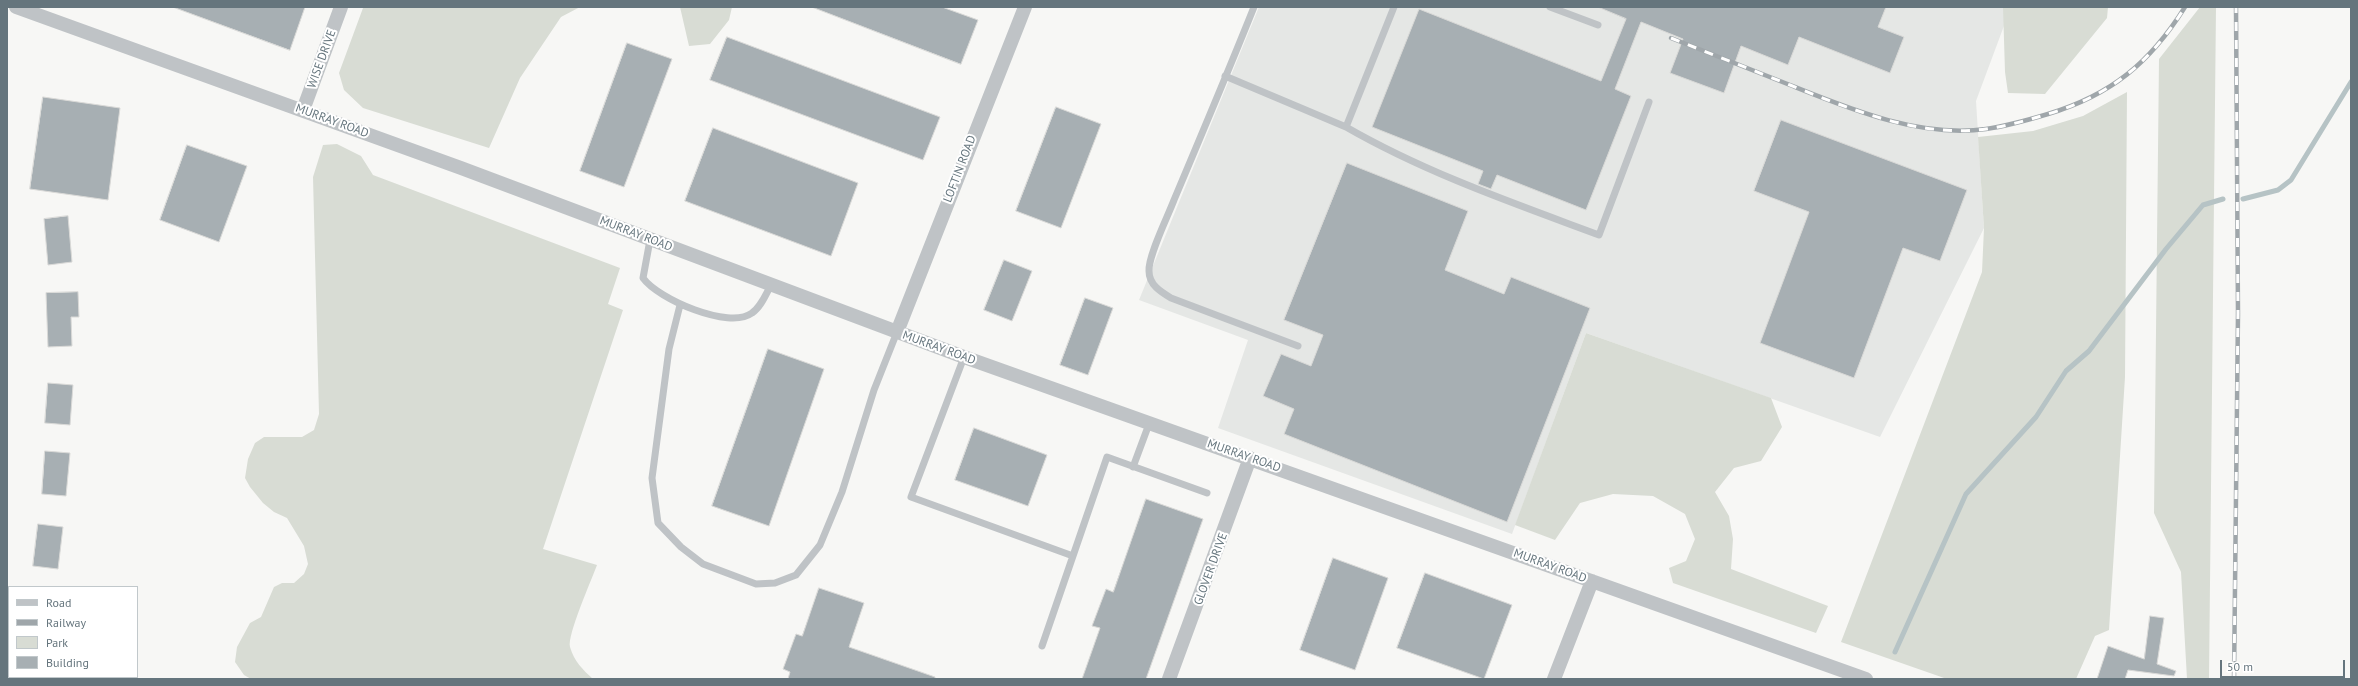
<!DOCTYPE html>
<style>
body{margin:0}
#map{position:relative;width:2358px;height:686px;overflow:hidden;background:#f7f7f5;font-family:"PT Sans",sans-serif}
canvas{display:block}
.frame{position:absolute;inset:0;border:8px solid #65757d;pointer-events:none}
.legend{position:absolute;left:8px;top:586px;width:130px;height:92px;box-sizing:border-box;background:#fff;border:1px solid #c1c8cb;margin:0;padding:5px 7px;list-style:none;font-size:12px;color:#65757d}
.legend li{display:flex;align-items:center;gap:8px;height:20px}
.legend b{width:20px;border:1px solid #c1c8cb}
.scale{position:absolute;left:2220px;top:660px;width:125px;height:18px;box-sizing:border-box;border:2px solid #65757d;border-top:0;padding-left:5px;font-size:12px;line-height:14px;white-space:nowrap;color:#65757d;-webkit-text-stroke:3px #fff;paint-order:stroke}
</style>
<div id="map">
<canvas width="2358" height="686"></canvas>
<div class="frame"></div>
<ul class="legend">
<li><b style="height:5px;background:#bfc3c6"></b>Road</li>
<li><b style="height:5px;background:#9fa6aa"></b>Railway</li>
<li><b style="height:11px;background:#d8dcd4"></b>Park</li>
<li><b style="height:11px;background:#a7afb3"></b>Building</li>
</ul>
<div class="scale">50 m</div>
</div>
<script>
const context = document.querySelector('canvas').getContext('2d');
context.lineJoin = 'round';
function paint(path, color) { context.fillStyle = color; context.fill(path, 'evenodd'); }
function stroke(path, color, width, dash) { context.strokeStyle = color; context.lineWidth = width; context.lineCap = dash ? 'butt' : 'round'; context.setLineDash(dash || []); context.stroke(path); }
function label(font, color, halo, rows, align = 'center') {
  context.font = font + ' "PT Sans",sans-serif'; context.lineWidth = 4; context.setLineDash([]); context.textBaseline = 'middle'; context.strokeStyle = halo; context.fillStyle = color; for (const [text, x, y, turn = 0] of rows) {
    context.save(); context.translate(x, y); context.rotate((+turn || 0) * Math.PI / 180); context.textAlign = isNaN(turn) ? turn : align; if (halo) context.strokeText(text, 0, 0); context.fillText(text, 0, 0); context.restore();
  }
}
const built = new Path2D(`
 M1259,7h752l-35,94 8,127 -104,209 -294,-104 -74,201 -294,-106 30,-88 -109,-40z`);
const green = new Path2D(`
 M365,7h215l-19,10 -41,61 -31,70 -126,-40 -19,-18 -5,-17 24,-65z
 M680,7h52l-3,13 -19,24 -21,2z
 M2003,7h105l-1,11 -62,76 -37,-1 -3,-21z
 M2200,7h16l-7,672h-22l-6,-107 -27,-59 5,-454z
 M2127,92l-2,285 -16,253 -14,6 -19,43h-129l-106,-37 141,-370 2,-44 -6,-91 55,-6 50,-15z
 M337,144l24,12 12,19 247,93 -12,36 15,6 -80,239 54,16c-5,14 -30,70 -27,82 4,14 13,23 23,32h-342l-7,-4 -9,-13 2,-15 13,-24 11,-6 13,-30 8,-4h12l10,-9 4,-10 -4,-18 -17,-28 -13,-6 -11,-9 -13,-16 -5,-9 3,-19 7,-16 9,-6h38l12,-7 5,-16 -6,-237 10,-32z
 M1586,333l185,65 11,29 -21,34 -27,7 -19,24 14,24 4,23 -2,30 97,37 -12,27 -143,-50 -4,-15 17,-7 9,-22 -10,-25 -32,-18 -40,-2 -33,9 -25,37 -40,-15z`);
const stream = new Path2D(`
 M2243,199l35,-9 13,-10 60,-98
 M1895,652l71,-158 70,-77 30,-46 23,-20 77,-102 37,-44 20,-6`);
const building = new Path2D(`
 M173,7h132l-15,43z
 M812,7h130l36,13 -17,44z
 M1598,7h288l-8,20 26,10 -14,36 -91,-36 -11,28 -47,-19 -17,47 -54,-20 13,-34 -42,-17 -26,67 16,7 -45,114 -89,-35 -6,14 -13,-5 5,-13 -111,-44 47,-118 182,72 25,-62z
 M727,37l213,80 -17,43 -213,-80z
 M627,43l45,16 -48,128 -44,-16z
 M43,97l77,11 -12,92 -78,-11z
 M1056,107l45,17 -40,104 -45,-17z
 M1781,120l186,70 -27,71 -37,-13 -49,130 -94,-35 49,-131 -55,-21z
 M713,128l145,55 -27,73 -146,-55z
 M187,145l60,21 -28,76 -59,-22z
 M1347,163l121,48 -23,59 59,24 7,-17 79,31 -83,214 -223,-88 10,-25 -31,-13 18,-42 30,12 12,-31 -39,-15z
 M68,216l4,46 -24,3 -4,-46z
 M1004,260l28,11 -20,50 -28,-11z
 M78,292l1,25h-8l1,29 -24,1 -2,-54z
 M1085,298l28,10 -25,67 -28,-10z
 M768,349l56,20 -55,157 -57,-20z
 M48,383l25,2 -3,40 -25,-2z
 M974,428l73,27 -19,51 -73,-26z
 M45,451l25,2 -4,43 -24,-2z
 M1146,499l57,20 -57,160h-64l18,-51 -8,-2 14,-37 7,3z
 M38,524l25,3 -5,42 -25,-3z
 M1333,558l55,20 -33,92 -55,-20z
 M1425,573l87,32 -28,74 -87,-31z
 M819,588l45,15 -15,44 86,30v2h-147l2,-7 -7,-3 13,-35 6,2z
 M2150,616l14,2 -7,46 19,7 -2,5 -46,-6 -3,9h-28l11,-33 36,13z`);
const lane = new Path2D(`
 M1254,7c-26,65 -53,129 -80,193 -6,16 -26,56 -25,71 0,14 12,21 22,27l127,48
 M1550,7l48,18
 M1225,76l121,51 48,-120
 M1346,127c80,46 167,76 253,108l50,-133
 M650,240l-7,38c15,21 86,52 109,35 9,-6 14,-19 19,-28
 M680,305l-11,44 -17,129 6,45 23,24 22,17 53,20 19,-1 21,-8 24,-30 22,-53 32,-102 23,-58
 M964,357l-53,140 162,59
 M1133,467l16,-43
 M1042,646l65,-189 100,36`);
const street = new Path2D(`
 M16,7l445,161 503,189 902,322
 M303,110l38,-103
 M897,332l128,-325
 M1169,679l81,-221
 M1554,679l38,-98`);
const rail = new Path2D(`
 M1671,38c40,16 79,31 119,47 60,24 129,53 196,44 21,-3 42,-9 62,-15 63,-19 102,-51 137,-107
 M2234,679l4,-366 -2,-306`);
const streetNames = [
 ["WISE DRIVE",322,59,-70],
 ["MURRAY ROAD",332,121,20],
 ["LOFTIN ROAD",960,169,-69],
 ["MURRAY ROAD",636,234,21],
 ["MURRAY ROAD",939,348,20],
 ["MURRAY ROAD",1244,456,19],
 ["MURRAY ROAD",1550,566,20],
 ["GLOVER DRIVE",1211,569,-70]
];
paint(built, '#e5e7e5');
paint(green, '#d8dcd4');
stroke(stream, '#b6c3c5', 5);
paint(building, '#a7afb3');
stroke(building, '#d9d9d7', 1);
stroke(lane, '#bfc3c6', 7);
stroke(street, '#bfc3c6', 14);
stroke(rail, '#9fa6aa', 4.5);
stroke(rail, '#fff', 3, [9]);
label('12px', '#65757d', '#fff', streetNames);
</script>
